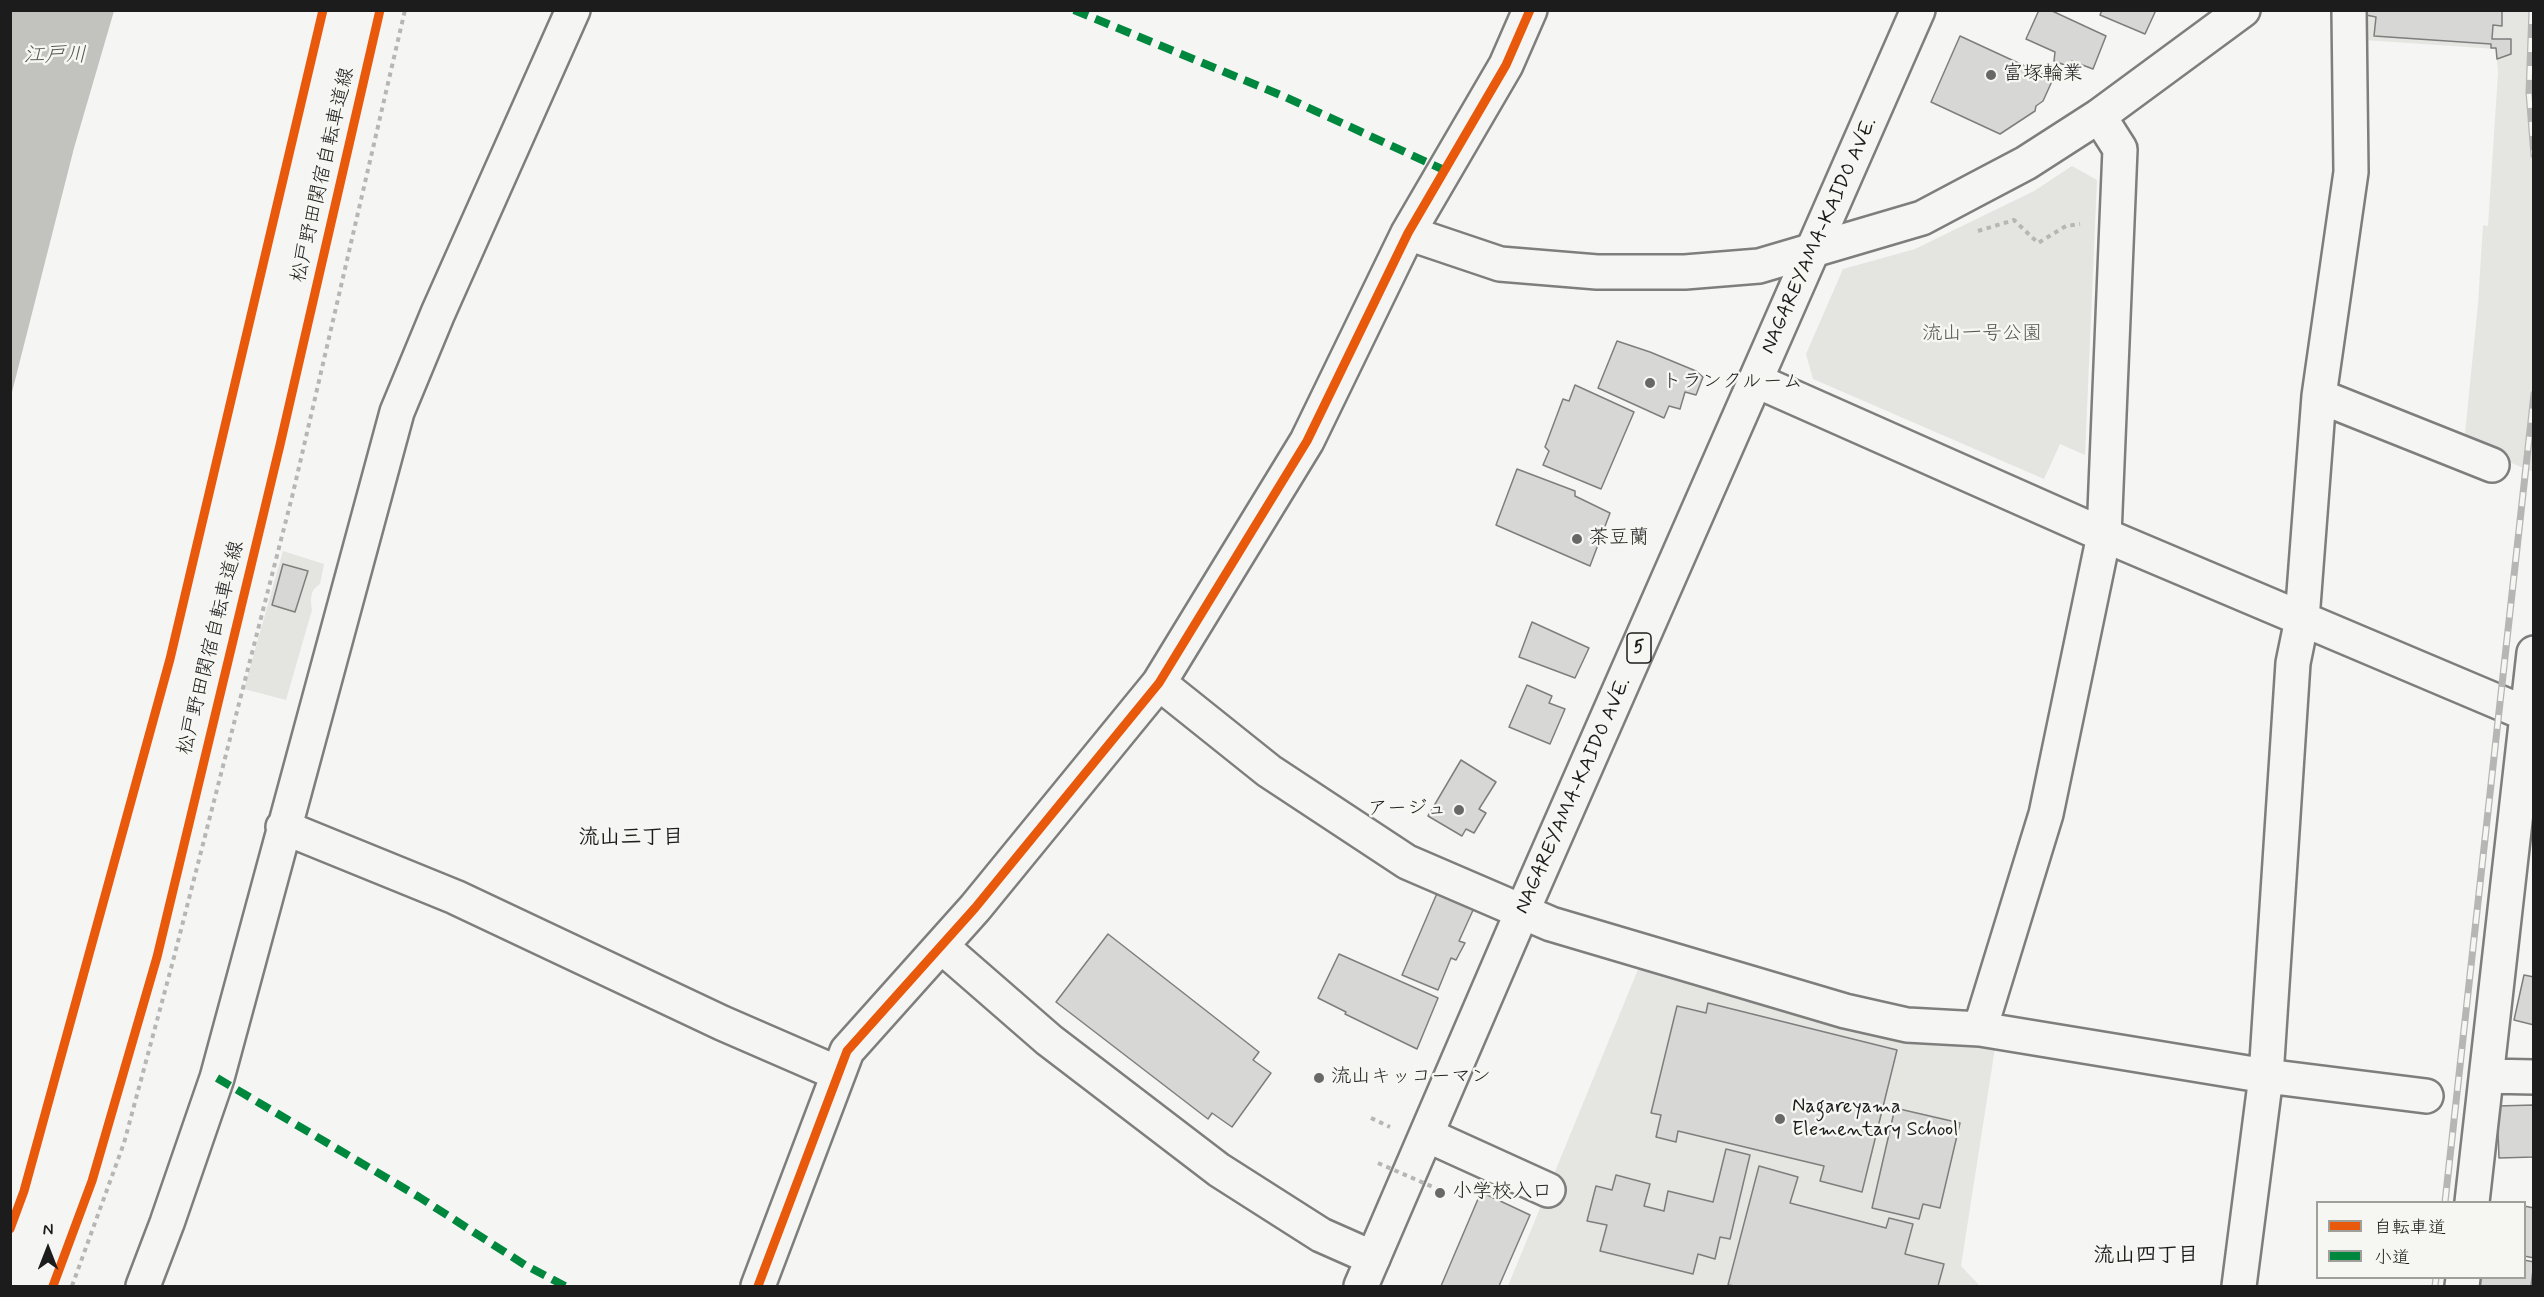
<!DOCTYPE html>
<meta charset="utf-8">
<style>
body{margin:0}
#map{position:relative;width:2544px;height:1297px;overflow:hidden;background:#f5f5f3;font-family:Mynerve,"Klee One",sans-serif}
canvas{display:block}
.frame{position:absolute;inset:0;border:12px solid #1c1c1c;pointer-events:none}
.legend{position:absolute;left:2316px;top:1201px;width:210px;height:78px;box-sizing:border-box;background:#f6f6f2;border:2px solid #9f9f9c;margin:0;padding:8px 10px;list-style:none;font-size:18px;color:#1c1c1c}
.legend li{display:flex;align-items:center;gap:12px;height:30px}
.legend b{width:30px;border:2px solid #9f9f9c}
.north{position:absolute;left:18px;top:1219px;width:60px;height:60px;-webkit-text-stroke:4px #f6f6f2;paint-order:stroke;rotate:0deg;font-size:16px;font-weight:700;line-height:24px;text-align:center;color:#1c1c1c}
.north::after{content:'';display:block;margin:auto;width:21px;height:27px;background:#1c1c1c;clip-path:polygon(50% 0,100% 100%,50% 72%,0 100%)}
</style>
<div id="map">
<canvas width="2544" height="1297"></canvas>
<div class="frame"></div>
<ul class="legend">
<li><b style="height:8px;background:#e8590c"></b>自転車道</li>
<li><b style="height:8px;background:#00873e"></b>小道</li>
</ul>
<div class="north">N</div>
</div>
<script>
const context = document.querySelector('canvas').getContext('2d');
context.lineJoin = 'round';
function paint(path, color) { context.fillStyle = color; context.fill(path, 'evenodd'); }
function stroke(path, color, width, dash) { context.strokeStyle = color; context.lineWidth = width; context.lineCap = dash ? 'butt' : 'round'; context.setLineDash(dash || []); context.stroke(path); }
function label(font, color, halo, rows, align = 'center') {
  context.font = font + ' Mynerve,"Klee One",sans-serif'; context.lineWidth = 5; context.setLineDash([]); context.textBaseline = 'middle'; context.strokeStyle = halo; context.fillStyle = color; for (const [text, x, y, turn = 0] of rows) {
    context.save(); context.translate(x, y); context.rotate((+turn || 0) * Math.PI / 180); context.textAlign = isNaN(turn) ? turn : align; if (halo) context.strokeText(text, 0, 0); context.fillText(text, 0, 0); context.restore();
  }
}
const built = new Path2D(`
 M2362,11h171v461l-69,-29 14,-139 5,-79 5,1 10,-153 -2,-24 -132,-9z
 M1639,967l262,71 94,10 -34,218 19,20h-472z`);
const green = new Path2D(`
 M2072,166l25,14 -12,275 -25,-11 -16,35 -231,-100 -7,-25 37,-85 72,-20 119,-58z
 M283,551l41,13 -4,20c-10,6 -10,15 -8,26l-26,90 -42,-11z`);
const water = new Path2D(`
 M11,10l103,1 -40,137 -63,248z`);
const building = new Path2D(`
 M2039,10h11l56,26 -13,33 -21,-8 -2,6 -16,-6 1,-9 -29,-13z
 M2102,10h54l-11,24 -45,-19z
 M2366,10h136v16l-9,-1 -1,14h19v15l-14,5 -1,-11h-5v-4l-117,-8 2,-19 -10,-2z
 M1960,36l93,43 -10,22 -7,5 -1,5 -35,23 -69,-32z
 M1617,341l33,11 46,19 7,6 -7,18 -11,-3 -5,17 -11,-3 -5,12 -66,-30z
 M1575,385l59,27 -33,77 -58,-24 6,-14 -4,-4 18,-48 6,2z
 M1517,469l58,22v5l35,17 -20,53 -94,-41z
 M283,564l25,7 -13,41 -23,-7z
 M1532,622l57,26 -14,30 -56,-21z
 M1527,685l25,11 -3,7 16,6 -15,35 -41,-17z
 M1461,760l35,22 -17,27 7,4 -12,20 -8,-4 -4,7 -34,-20z
 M1438,891l36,17 -15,33 6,2 -9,17 -5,-2 -13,32 -36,-15z
 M1108,934l151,118 -6,8 18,13 -39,54 -20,-14 -4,6 -152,-117z
 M1339,954l99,44 -21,51 -72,-35 1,-2 -28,-14z
 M2524,975l10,2v48l-20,-5z
 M1708,1003l189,47 -35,142 -42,-11 4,-15 -146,-35 -2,11 -20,-5 5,-22 -10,-2 26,-107 29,7z
 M2534,1105v52l-35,1 -2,-52z
 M1895,1108l65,15 -20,85 -17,-4 -4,15 -47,-11z
 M1726,1149l24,6 -20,84 -10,-2 -5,22 -17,-5 -5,20 -93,-23 7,-26 -20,-4 9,-35 16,4 4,-15 34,9 -6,22 20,5 4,-20 45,11z
 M1759,1166l39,11 -8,26 96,25 3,-10 24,6 -8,30 39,10 -6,22h-203l-7,-1z
 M1481,1192l49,23 -31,71h-58z
 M2524,1206l10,2v50l-10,-2z
 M2524,1260l10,2 -3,24h-52l1,-8h44z`);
const path = new Path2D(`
 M1978,231l36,-11 24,23 28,-17 14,-2
 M1371,1118l19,9
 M72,1286l52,-143 49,-182 120,-468 112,-483`);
const minor = new Path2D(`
 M1408,233l92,31 97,8h88l74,-6 163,-48 49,-26 55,-29 73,-47 144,-106
 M1757,381l347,154 430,182
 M2319,396l173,69
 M1159,683l110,88 138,91 144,62 294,87 62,14 73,4 286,47 160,20
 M283,827l172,70 267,126 115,50
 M941,946l108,94 170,130 102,65 52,23
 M1980,1029l66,-215 58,-279 16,-386 -21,-33
 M2487,1076l47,1
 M1427,1135l121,55
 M2472,1202l62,-549
 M143,1286l24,-63 50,-145 180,-666 41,-99 135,-303
 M758,1286l89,-235 128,-143 184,-225 148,-242 101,-208 98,-168 24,-55
 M2239,1286l27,-210 27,-413 9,-44 17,-223 32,-224 -2,-162
 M2462,1286l1,-8`);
const major = new Path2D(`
 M1361,1286l161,-374 396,-902`);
const rail = new Path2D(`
 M2532,10l-3,83 5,62
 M2445,1202l89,-808
 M2435,1286l1,-8`);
const pathBridge = new Path2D(`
 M1378,1163l64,28`);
const quiet = new Path2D(`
 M1074,10l209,86 161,74
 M217,1078l202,119 106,68 40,21`);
const cycleway = new Path2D(`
 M10,1229l14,-38 146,-532 153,-649
 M53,1286l39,-105 65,-224 123,-512 100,-435
 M758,1286l89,-235 128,-143 184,-225 148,-242 101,-208 98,-168 24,-55`);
const markers = [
 [1991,75,6,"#686867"],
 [1650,383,6,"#686867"],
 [1577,539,6,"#686867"],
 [1459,810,6,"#686867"],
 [1319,1078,6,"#686867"],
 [1780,1119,6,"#686867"],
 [1440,1193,6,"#686867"]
];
const shields = [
 [1639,648,24]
];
const shieldNames = [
 ["5",1639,648]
];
const poiNames = [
 ["富塚輪業",2003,75],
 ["トランクルーム",1662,383],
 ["茶豆蘭",1589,539],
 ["アージュ",1447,810,"right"],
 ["流山キッコーマン",1331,1078],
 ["Nagareyama",1792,1108],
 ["Elementary School",1792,1131],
 ["小学校入口",1452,1193]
];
const streetNames = [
 ["松戸野田関宿自転車道線",324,175,-77],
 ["NAGAREYAMA-KAIDO AVE.",1820,236,-66],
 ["松戸野田関宿自転車道線",212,648,-76],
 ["NAGAREYAMA-KAIDO AVE.",1574,796,-66]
];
const parkNames = [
 ["流山一号公園",1982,335]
];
const waterNames = [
 ["江戸川",55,57]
];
const neighbourhoodNames = [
 ["流山三丁目",631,839],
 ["流山四丁目",2146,1257]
];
paint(built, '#e5e5e2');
paint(green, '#e4e4e1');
paint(water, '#c2c2bf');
paint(building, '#d7d7d6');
stroke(building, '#7e7e7d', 1.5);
stroke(minor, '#7e7e7d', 38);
stroke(major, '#7e7e7d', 38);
stroke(path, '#b6b6b5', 4, [4.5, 4.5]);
stroke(minor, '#f5f5f3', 33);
stroke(major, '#f5f5f3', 33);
stroke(rail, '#b6b6b5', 7);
stroke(rail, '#f6f6f2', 4.5, [14]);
stroke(pathBridge, '#b6b6b5', 4, [4.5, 4.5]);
stroke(quiet, '#00873e', 8, [15, 8]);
stroke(cycleway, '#e8590c', 9);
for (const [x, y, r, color] of markers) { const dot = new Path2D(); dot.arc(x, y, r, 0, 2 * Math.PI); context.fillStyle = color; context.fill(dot); stroke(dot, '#f6f6f2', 2); }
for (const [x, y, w] of shields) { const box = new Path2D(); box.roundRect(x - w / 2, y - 15, w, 30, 4.5); context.fillStyle = '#f6f6f2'; context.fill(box); stroke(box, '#1c1c1c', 1.5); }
label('bold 18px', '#1c1c1c', null, shieldNames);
label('20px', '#1c1c1c', '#f6f6f2', poiNames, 'left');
label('20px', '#1c1c1c', '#f6f6f2', streetNames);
label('20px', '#545453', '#f6f6f2', parkNames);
label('italic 21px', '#565654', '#f6f6f2', waterNames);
label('bold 21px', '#1c1c1c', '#f6f6f2', neighbourhoodNames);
</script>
